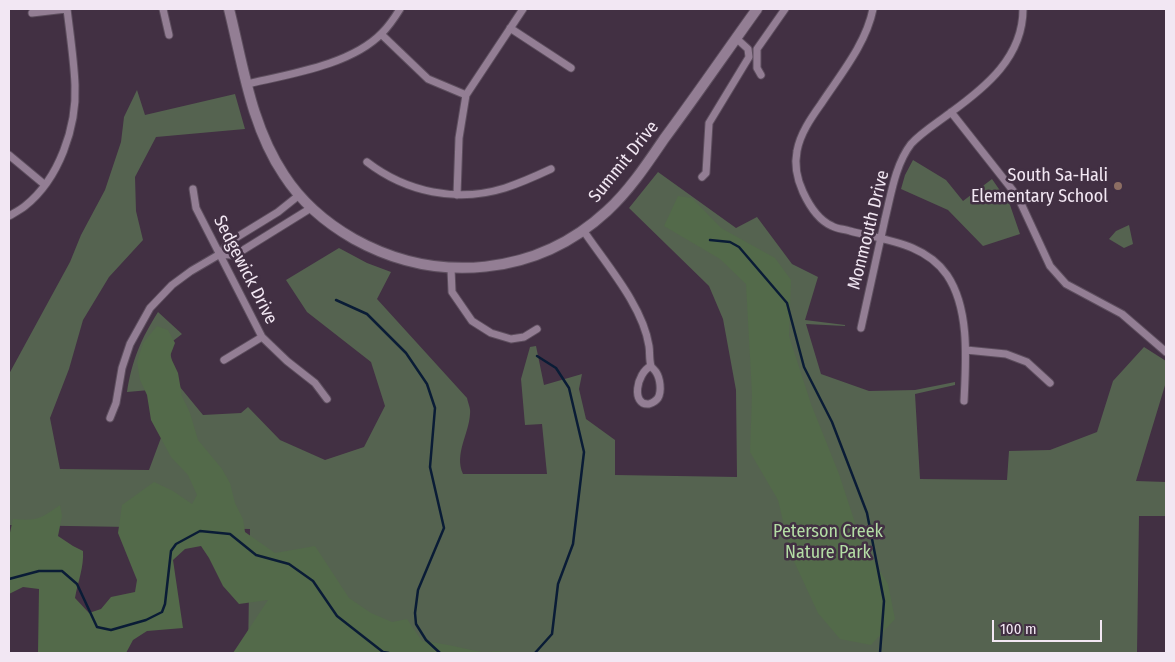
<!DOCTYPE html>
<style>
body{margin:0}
#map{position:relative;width:1175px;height:662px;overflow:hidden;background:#423043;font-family:"Fira Sans Condensed",sans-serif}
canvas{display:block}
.frame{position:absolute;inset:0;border:10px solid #f2e7f3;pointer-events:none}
.scale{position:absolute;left:992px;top:620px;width:110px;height:22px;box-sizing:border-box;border:2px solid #f2e7f3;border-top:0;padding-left:6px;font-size:15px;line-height:18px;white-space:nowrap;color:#f2e7f3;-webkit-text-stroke:4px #423043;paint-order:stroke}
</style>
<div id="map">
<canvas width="1175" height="662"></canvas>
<div class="frame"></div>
<div class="scale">100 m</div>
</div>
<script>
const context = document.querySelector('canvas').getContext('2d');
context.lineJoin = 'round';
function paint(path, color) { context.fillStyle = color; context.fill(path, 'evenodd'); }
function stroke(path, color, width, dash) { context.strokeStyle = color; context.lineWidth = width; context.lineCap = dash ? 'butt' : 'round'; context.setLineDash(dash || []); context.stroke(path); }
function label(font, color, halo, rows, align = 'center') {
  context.font = font + ' "Fira Sans Condensed",sans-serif'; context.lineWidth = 5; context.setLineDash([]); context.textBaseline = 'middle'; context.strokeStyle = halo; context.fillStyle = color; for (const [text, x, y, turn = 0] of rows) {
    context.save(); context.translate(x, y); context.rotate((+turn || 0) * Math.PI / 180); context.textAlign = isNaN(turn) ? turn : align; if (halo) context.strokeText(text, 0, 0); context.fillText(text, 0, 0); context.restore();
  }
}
const green = new Path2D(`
 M137,90l8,25 90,-21 10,35 -89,8 -21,40 1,34 7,29 -34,37 -26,43 -14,49 -19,49 10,51 89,1 16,-43 -4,-38 -34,3c5,-32 14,-53 31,-80l24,22 -13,10 6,37 28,34 38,-2 7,-6 32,33 45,20 39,-13 21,-41 -14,-44 -64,-50 -21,-32 53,-32 28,15 24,9 -14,27 90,99c1,5 4,11 3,16 -1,20 -16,40 -7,60h84l-5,-50 -17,1 -4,-46 9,-32 6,-1 8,39 38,-11 -3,15 7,30 29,21v35l122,2 -1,-87 -13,-71 -14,-33 -80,-78 29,-36 78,56 21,-11 35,47 26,13 -13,43 40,5v1l-39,-2 15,50 48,17 46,-1 40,-8v3l-40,9 5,85 87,1 2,-29 41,-1 47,-18 16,-51 31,-34 22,14v21l-30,99 30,1v34h-27l-2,137h-889l2,-124 -241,-4v-151l61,-112 11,-27 24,-45 16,-48 3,-25z
 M913,160l33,20 17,21 29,-22 18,26 10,29 -37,12 -35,-36 -47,-21 4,-14z
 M1129,225l4,19 -9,4 -15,-9 7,-8z`);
const forest = new Path2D(`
 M678,196l14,2 29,30 54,30 16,22 -2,56 22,68 28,70 22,67 27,43 7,35 -24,26 -31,-6 -22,-26 -27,-58 -13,-55 -28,-48 2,-58 -6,-110 -26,-25 -56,-33z
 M157,326l11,4 7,13 -5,13 8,17 4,23 8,17 8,27 24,29 8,14 5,20 8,16 2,13 30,21 40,-7 34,52 22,15 21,9 15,-3 15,22c20,2 40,7 60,11 8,1 15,-3 23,1h-272l35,-53 -29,4 -16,-18 -14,-28 -8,-12 -16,3 -12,11 10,68 -36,3 -14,9 -7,13h-88l1,-64 -16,-2 -14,7v-57l4,-18c25,2 27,0 47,-14l2,11 -4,20 15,10 10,5c1,16 -5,30 -8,47l14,15 12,-4 10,-12 24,-5 2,-12 -19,-47 4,-28 32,-23 19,9 19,13 5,-9 -9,-20 -17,-18 -20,-37 -4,-25 -7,-15 -3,-18 6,-19z`);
const stream = new Path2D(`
 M710,240l20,2 9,5 48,56 17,64 28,55 35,91 17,88 -4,52
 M336,300l31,14 39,39 21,31 8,24 -5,59 14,61 -26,62 -3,23 1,11 10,16 14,13
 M9,579l30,-8h23l15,13 20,43 14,3 35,-10 16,-8 3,-8 6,-53 5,-7 24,-13 30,3 26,21 33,9 24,17 24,35 46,36 6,1
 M535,653l17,-19 6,-50 15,-40 11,-92 -15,-64 -13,-20 -19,-12`);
const street = new Path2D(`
 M163,9l6,26
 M873,9c-7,35 -33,66 -52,95 -10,14 -21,30 -24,47 -3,15 0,28 6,41 6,13 15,28 29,34 5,3 12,3 18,5 34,9 75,12 97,44 23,34 19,86 17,126
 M32,13l34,-4
 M510,28l61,40
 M381,34l47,45 38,16
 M761,75l-4,-7v-19l28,-40
 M247,84c43,-10 104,-19 135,-51 7,-7 13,-16 18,-24
 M951,112l67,85 32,69 16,18 56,30 44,38
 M9,155l36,30
 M367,162c39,30 90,41 138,26 15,-5 31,-12 46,-19
 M702,177l4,-4 3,-50 40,-66 -1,-8 -12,-11
 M193,189l3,19 66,129 25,24 28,22 12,16
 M457,195l2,-57 7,-43 57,-86
 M9,216c5,-3 11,-6 16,-10 34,-27 52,-79 50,-121 -1,-25 -5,-51 -8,-76
 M583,230c23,34 60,76 66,116 1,6 0,14 2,20 1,2 3,3 5,6 4,6 6,19 2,26 -2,3 -6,5 -9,6 -18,2 -13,-31 2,-38
 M220,254l11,1 9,-3 71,-44
 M451,269l1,23 20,29 19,12 20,6 13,-2 13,-8
 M861,328c8,-37 16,-73 24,-109 6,-24 10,-54 26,-75 11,-12 26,-21 39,-31 36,-26 73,-56 73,-104
 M966,350l40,4 21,8 23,21
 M224,360l38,-23
 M110,418l6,-15 6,-35 8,-24 20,-36 22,-23 19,-14 29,-17 6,-8 8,-7 44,-27 20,-16`);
const secondary = new Path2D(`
 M229,9c14,56 22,117 55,166 18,28 42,48 70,64 83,46 183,37 253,-28 22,-20 40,-47 57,-72 32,-43 62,-87 93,-130`);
const markers = [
 [1118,186,5,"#8d6e63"]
];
const streetNames = [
 ["Summit Drive",624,162,-51],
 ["Monmouth Drive",869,230,-76],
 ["Sedgewick Drive",245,270,63]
];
const poiNames = [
 ["South Sa-Hali",1108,176],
 ["Elementary School",1108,197]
];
const parkNames = [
 ["Peterson Creek",828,532],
 ["Nature Park",828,553]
];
paint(green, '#556350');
paint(forest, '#536a4a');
stroke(stream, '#0a1c36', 2.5);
stroke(street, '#5d4e5e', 9);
stroke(secondary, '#5d4e5e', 12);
stroke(street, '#937e94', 7);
stroke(secondary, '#937e94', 10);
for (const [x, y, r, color] of markers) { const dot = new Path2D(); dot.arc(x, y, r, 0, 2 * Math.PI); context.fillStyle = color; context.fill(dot); stroke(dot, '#423043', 2); }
label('18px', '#f2e7f3', '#423043', streetNames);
label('18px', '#f2e7f3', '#423043', poiNames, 'right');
label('18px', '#b4dda5', '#423043', parkNames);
</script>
